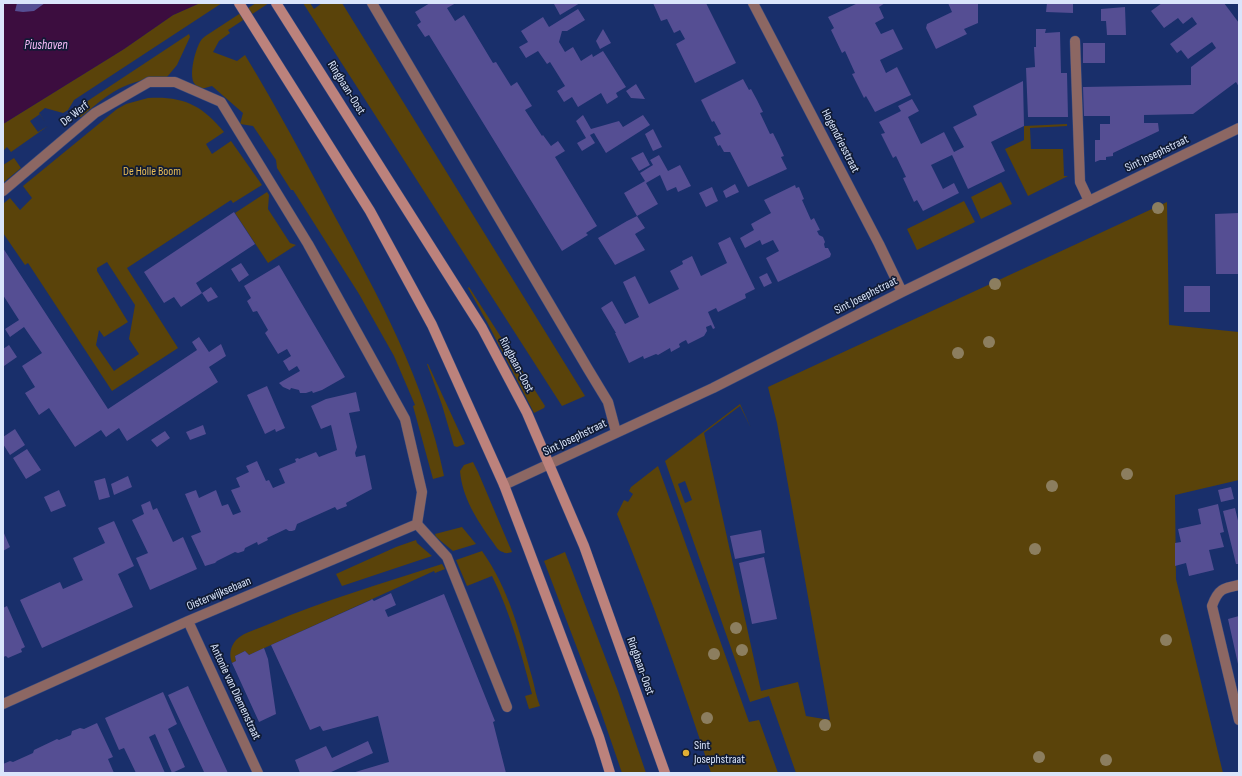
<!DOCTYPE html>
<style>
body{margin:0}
#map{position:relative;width:1242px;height:776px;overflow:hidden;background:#192f6b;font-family:"Sofia Sans Condensed",sans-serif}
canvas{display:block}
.frame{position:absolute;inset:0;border:4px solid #dae5fb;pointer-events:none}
</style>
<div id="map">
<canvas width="1242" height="776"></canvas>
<div class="frame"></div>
</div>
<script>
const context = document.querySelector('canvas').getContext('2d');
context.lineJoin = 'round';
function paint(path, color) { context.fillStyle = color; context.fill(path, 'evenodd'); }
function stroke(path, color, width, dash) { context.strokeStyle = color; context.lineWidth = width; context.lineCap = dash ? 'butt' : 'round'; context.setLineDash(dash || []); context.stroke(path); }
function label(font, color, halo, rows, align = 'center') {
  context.font = font + ' "Sofia Sans Condensed",sans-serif'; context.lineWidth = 3.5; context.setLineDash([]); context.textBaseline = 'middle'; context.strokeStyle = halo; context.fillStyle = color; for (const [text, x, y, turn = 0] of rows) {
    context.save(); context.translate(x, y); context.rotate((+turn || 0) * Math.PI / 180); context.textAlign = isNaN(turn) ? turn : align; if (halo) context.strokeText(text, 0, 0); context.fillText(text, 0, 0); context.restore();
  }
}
const green = new Path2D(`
 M200,3h22l-148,97 -6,10 -5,3 -18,-5 -6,5 6,9 -5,-8 -10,7 8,11 10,-6 -37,26 -4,-5 -4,4v-27l121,-75 49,-34z
 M256,3h13l-41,27 2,3 -11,8 -6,11 24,9 8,-6c31,51 60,105 88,158 46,84 92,168 111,263l-11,3 -20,-73 2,-1 -21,-49 -35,-62 -66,-104h-2l-14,-22 -1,-8 -23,-34 -13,-2 3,-11 -31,-27 -11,3c-3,-2 -5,-3 -7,-6 -5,-9 1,-32 6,-41 1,-3 4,-5 7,-7z
 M303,3h7l4,6 8,-6h20l243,393 -23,10z
 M189,34l1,3 -13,28 -10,12c-10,2 -21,2 -31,5 -22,6 -38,21 -55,35l-7,-1 6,-10z
 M148,98c35,-2 54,7 76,34l-18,12 6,10 19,-13 31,44 -29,18 -2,-3 -104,68 51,80 -66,43 -84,-128 -3,2 -22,-32v-29l7,-6 10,12 12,-12 -9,-12 94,-77 9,-5zM107,262l28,43 -6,34 10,15 -25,17 -18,-26 3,-15 5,7 24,-15 -31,-51v-3z
 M1067,124v2l-37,2 1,21h32l1,27h4l-40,20 -23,-47 19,-9v-14z
 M14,158l7,10 -18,15v-18z
 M1001,182l11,22 -31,15 -10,-22z
 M267,192l2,3 -1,14 22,34 6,2 -28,18 -33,-50z
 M964,201l11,21 -58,28 -10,-21z
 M1167,202l2,123 70,7v148l-64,15 1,84 47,194h-427l-27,-77 -19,6 -85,-241 75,-57 11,24 -11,-22 -36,27 57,258 37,-9 8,34 24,4 -53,-297 -9,-36zM685,481l7,19 -7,3 -7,-19z
 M469,287l76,119 -1,2 -10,5 -47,-91 -19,-34z
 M427,364h1l37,80 -8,3 -3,-1 -12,-41z
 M473,462l5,10 34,80c-4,1 -6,2 -9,0 -5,-1 -8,-7 -11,-11 -15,-21 -30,-44 -32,-70l4,-6z
 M658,466l91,256 10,-2 19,53h-67c-29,-88 -59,-174 -94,-259l7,-14 4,2 5,-8 -4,-3 2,-4z
 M462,527l14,17 -23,7 -17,-14 -1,-3z
 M416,540l1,3 15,13 -90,30 -6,-12 60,-27z
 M482,551c27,38 38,82 50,126 3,11 4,19 8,29l-11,3 -4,-13 7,-2c-11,-41 -21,-80 -40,-118l-25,10 -11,-26z
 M565,552l53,139 28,82h-24l-23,-67 -55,-145z
 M442,564l3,5 -10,4 -1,-2 -185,84 -4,-4 -10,5 1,5 -4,2c-3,-8 -2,-16 4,-23 8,-8 22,-11 33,-16 55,-24 115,-41 173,-60z`);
const water = new Path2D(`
 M3,3h197l-27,12 -49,34 -121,75z`);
const building = new Path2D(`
 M17,3h28l-11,8 -11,1 -8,-1z
 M430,3h26l-9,5 8,13 9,-6 29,48 3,-1 15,24 6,-4 15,24 -7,4 17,26 1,-1 8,11 7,-5 7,10 -10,6 42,69 -11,7 2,2 -26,16 -133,-216 -4,2 -8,-12 4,-3 -6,-10z
 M556,3h24l-20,12 -6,-11z
 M653,3h53l30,60 -41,20 -19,-39 9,-5 -5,-9 -6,3 -7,-14 -6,2z
 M858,3h27l-6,4 5,11 -9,5 6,11 12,-5 10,20 -23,11 6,13 11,-6 14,28 -36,17 -9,-16 -2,2 -12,-24 3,-1 -10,-22 -3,2 -11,-23 3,-2 -6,-11z
 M948,3h30v20l-14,6 3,5 -31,15 -10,-21 1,-4 25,-12z
 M1047,3h26v10l-27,-1z
 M1162,3h62l15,20v64l-3,-5 -43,32 -49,1v8h14l1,8 -46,22v3l-7,1v3h-6l-5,2v-22h5v-16h10v-8h-26l-1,-29 108,-2v-18l25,-19 -4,-6 -24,17 -7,-9 -4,3 -7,-9 27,-20 -5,-7 -9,7 -5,-6 -14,10 -13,-17z
 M1125,7l1,28h-19l-1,-14h-5v-12z
 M578,9l7,11 -18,11h-5l-3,11 6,10 8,-5 8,14 11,-7 1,3 10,-6 23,36 -10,6 2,4 -11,7 -6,-11 -23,14 -6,-10 -8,5 -7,-11 8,-5 -15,-24 -3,2 -9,-13 -12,7 -7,-11 9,-5 -7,-11 22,-14 6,10z
 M603,29l8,14 -11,6 -4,-8z
 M1036,29h10l-1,4 15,-1 1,41h6l1,44h-40l-2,-49 9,-1 -1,-20h2z
 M1083,43h22v20h-22z
 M743,79l6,11 2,-1 6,11 6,12 -3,1 10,21 3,-1 6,12 5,11 -3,1 6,12 -39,18 -18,-35h-6l-4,-7 -2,1 -4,-9 7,-3 -7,-13 -2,1 -11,-22z
 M1023,81l1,45 -33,16 14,29 -37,18 -16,-34 -21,10 12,24 11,-6 5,10 -36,18 -6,-11 -3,2 -11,-24 3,-1 -10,-21 -3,2 -12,-24 4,-1 -6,-11 22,-11 -3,-5 14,-7 7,12 -11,6 13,27 23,-12 10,20 10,-5 -11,-20 24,-12 -4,-9z
 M636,84l9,15 -14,-1 -5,-7z
 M583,115l8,14 28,-8 4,6 20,-12 7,10 -44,28 -12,-20 -4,2 5,8 -13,8 -5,-8 9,-5 -10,-17z
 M653,129l9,18 -9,4 -8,-17z
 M643,152l7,13 -11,6 -8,-13z
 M659,155l9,16 12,-6 11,21 -13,6 -2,-5 -9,4 -7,-16 -14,8 12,21 -21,12 -13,-23 21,-12 -5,-8 13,-8 -3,-5z
 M735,184l4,8 -13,6 -3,-7z
 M795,185l1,3 3,-1 5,12 -2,1 9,20 3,-2 6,12 -3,1 2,4 4,2 2,5 -1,2 1,4h3l3,6 -1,3 -52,25 -12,-24 13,-7 -6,-11 -11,5 -2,-5 -15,8 -5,-10 14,-8 -3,-6 20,-11 -7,-13z
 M712,187l6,14 -12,6 -7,-14z
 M234,212l21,32 -59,39 6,10 -21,14 -7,-10 -10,6 -20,-31z
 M1239,213v61h-23l-1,-60z
 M637,216l8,12 -10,6 10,16 -30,15 -17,-27 29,-17z
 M730,237l25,52 -10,5 1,4 -28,14 -2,-4 -8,4 7,16 -2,1 -2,-4 -5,2 1,4 -3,5 -16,8 -2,-4 -4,2 -3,2 1,3 -9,5 -1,-4 -12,7 -2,-1 -12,5 -1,-3 -14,7 -14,-30h1l-15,-25 11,-7 13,23 14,-7 -16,-35 12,-6 14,28 30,-15 -9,-18 13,-7 -1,-3 10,-5 9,20 26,-13 -9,-20z
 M3,248l105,161 89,-59 -5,-8 7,-5 10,15 12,-8 5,12 -17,11 9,15 -91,59 -8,-13 -13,9 -5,-7 -26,17 -26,-39 -10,7 -14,-22 10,-6 -13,-21 20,-13 -18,-26 -14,10 -5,-8 14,-9 -16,-25z
 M241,263l8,12 -10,7 -8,-13z
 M279,265l66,112 -23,13 -9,3 -1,-2 -6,2h-6l-1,-3 -8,-2 -1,2 -7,-3 -4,-4 21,-12 -3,-5 -8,5 -6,-10 8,-5 -4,-7 -9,5 -13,-21 3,-3 -11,-19 -4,1 -6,-11 4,-3 -7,-12z
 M767,273l5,10 -8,4 -5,-10z
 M1184,286h26v26h-26z
 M211,287l7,10 -10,5 -6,-9z
 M9,345l8,12 -13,9 -1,-17z
 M267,386l18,42 -9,4 -1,-3 -10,5 -18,-39z
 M356,392l4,19 -11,2 8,34 -2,6 1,4 9,-2 7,34 -26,14 1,3 -10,4 -2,-3 -38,17 -2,6 -3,1h-3l-3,-2 -19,9 1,2 -10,5 -1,-3 -12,6 -1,3 -6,2 -3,-1 -18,9 -2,2 -10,3 -14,-30 10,-4 -16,-38 11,-4 3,8 17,-8 6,16 6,-2 5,11 8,-3 -10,-22 9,-3 -4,-9 13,-6 -3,-6 11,-5 9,20 3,-1 4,8 12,-5 -6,-14 17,-7 -1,-3 3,-1 1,1 17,-7 3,5 18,-7 -6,-25 -10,4 -10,-23 15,-7z
 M203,425l3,9 -16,6 -4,-8z
 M15,429l10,16 -15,10 -7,-11v-7z
 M165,431l5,7 -13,9 -6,-7z
 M27,449l14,21 -15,9 -13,-21z
 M128,476l4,11 -18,8 -3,-11z
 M105,478l5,19 -11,3 -5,-19z
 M1231,487l3,12 -13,3 -3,-12z
 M59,490l7,16 -15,6 -7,-15z
 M150,501l3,9 4,-2 16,34 10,-5 14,32 -47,21 -14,-32 12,-5 -16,-33 12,-6 -3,-9z
 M1218,504l6,28 -4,1 4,14 -15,3 5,20 -25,6 -3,-13 -11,3v-23l6,-1 -3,-13 23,-5 -3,-15z
 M1235,508l4,17v39h-3l-13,-53z
 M114,521l20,45 -16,8 15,33 -91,41 -22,-48 40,-18 3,7 20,-9 -10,-22 32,-15 -7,-15z
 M761,530l4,23 -30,6 -5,-23z
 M3,531l7,16 -7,4z
 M764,557l13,62 -25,5 -13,-61z
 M391,593l5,12 -11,5 3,7 56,-23 51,127 -2,1 13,51h-154l37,-11 -11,-46 -55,15 -3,-5 -10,4 -39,-85 100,-45 1,-1 2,2z
 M7,606l18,41 -4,2 1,3 -14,6 -2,-2 -3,1v-49z
 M1239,616v48h-1l-10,-45z
 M264,648l4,11 8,55 -17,8 -27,-59 4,-2 -1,-5 10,-5 4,4z
 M188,686l20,44 20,43h-24v-1l-36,-77z
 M163,692l14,32 -9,5 17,38 -13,6 -17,-39 -6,3 16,36h-29l-12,-25 -5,2 -14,-32z
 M97,723l16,34 -5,2 6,14h-111v-9l7,-3 3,1 20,-9 1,-3 23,-11 2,1 12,-5 1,-4 8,-3 4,1z
 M368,741l5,12 -44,20h-29l-5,-13 31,-14 6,12z`);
const lane = new Path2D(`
 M1075,41l5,141 9,19
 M417,524l30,33 60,150`);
const street = new Path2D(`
 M372,3l216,366 20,33 8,30
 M753,3l126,241 23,48
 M3,191l92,-78 54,-31h26l46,20 87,142 97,175 17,73 -5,32 -229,97 -185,83
 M504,485l209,-97 189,-96 337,-164
 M1239,585c-16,3 -21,4 -27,21l27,114
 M188,621l70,152`);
const secondary = new Path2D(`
 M239,3l131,208 62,114 72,160 24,63 71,189 11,36
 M276,3l206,325 45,85 57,133 81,227`);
const trees = [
 [1158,208],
 [995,284],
 [989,342],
 [958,353],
 [1127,474],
 [1052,486],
 [1035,549],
 [736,628],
 [1166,640],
 [742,650],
 [714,654],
 [707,718],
 [825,725],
 [1039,757],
 [1106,760]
];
const markers = [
 [686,753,4,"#e1af34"]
];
const streetNames = [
 ["Ringbaan-Oost",346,88,58],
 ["De Werf",75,114,-38],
 ["Hogendriesstraat",840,141,63],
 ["Sint Josephstraat",1157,154,-26],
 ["Sint Josephstraat",866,296,-27],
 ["Ringbaan-Oost",516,365,62],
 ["Sint Josephstraat",575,438,-26],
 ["Oisterwijksebaan",219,594,-23],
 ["Ringbaan-Oost",640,666,70],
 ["Antonie van Diemenstraat",235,692,65]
];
const parkNames = [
 ["De Holle Boom",152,172]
];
const poiNames = [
 ["Sint",694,746],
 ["Josephstraat",694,760]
];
const waterNames = [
 ["Piushaven",46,46]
];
paint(green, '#5a430a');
paint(water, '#3c0d3f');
paint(building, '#554e93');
stroke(lane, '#34487f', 11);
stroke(street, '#34487f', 11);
stroke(secondary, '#34487f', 11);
stroke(lane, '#8c6763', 10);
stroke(street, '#8c6763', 10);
stroke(secondary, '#bc827c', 10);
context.fillStyle = '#8c7e5f';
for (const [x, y] of trees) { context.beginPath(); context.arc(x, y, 6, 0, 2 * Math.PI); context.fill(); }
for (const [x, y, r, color] of markers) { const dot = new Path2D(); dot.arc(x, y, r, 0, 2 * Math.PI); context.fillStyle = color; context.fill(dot); stroke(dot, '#101b35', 1.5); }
label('12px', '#dae5fb', '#101b35', streetNames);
label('12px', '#eabe56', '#101b35', parkNames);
label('12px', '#dae5fb', '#101b35', poiNames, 'left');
label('italic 13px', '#f7bcf9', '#101b35', waterNames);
</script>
